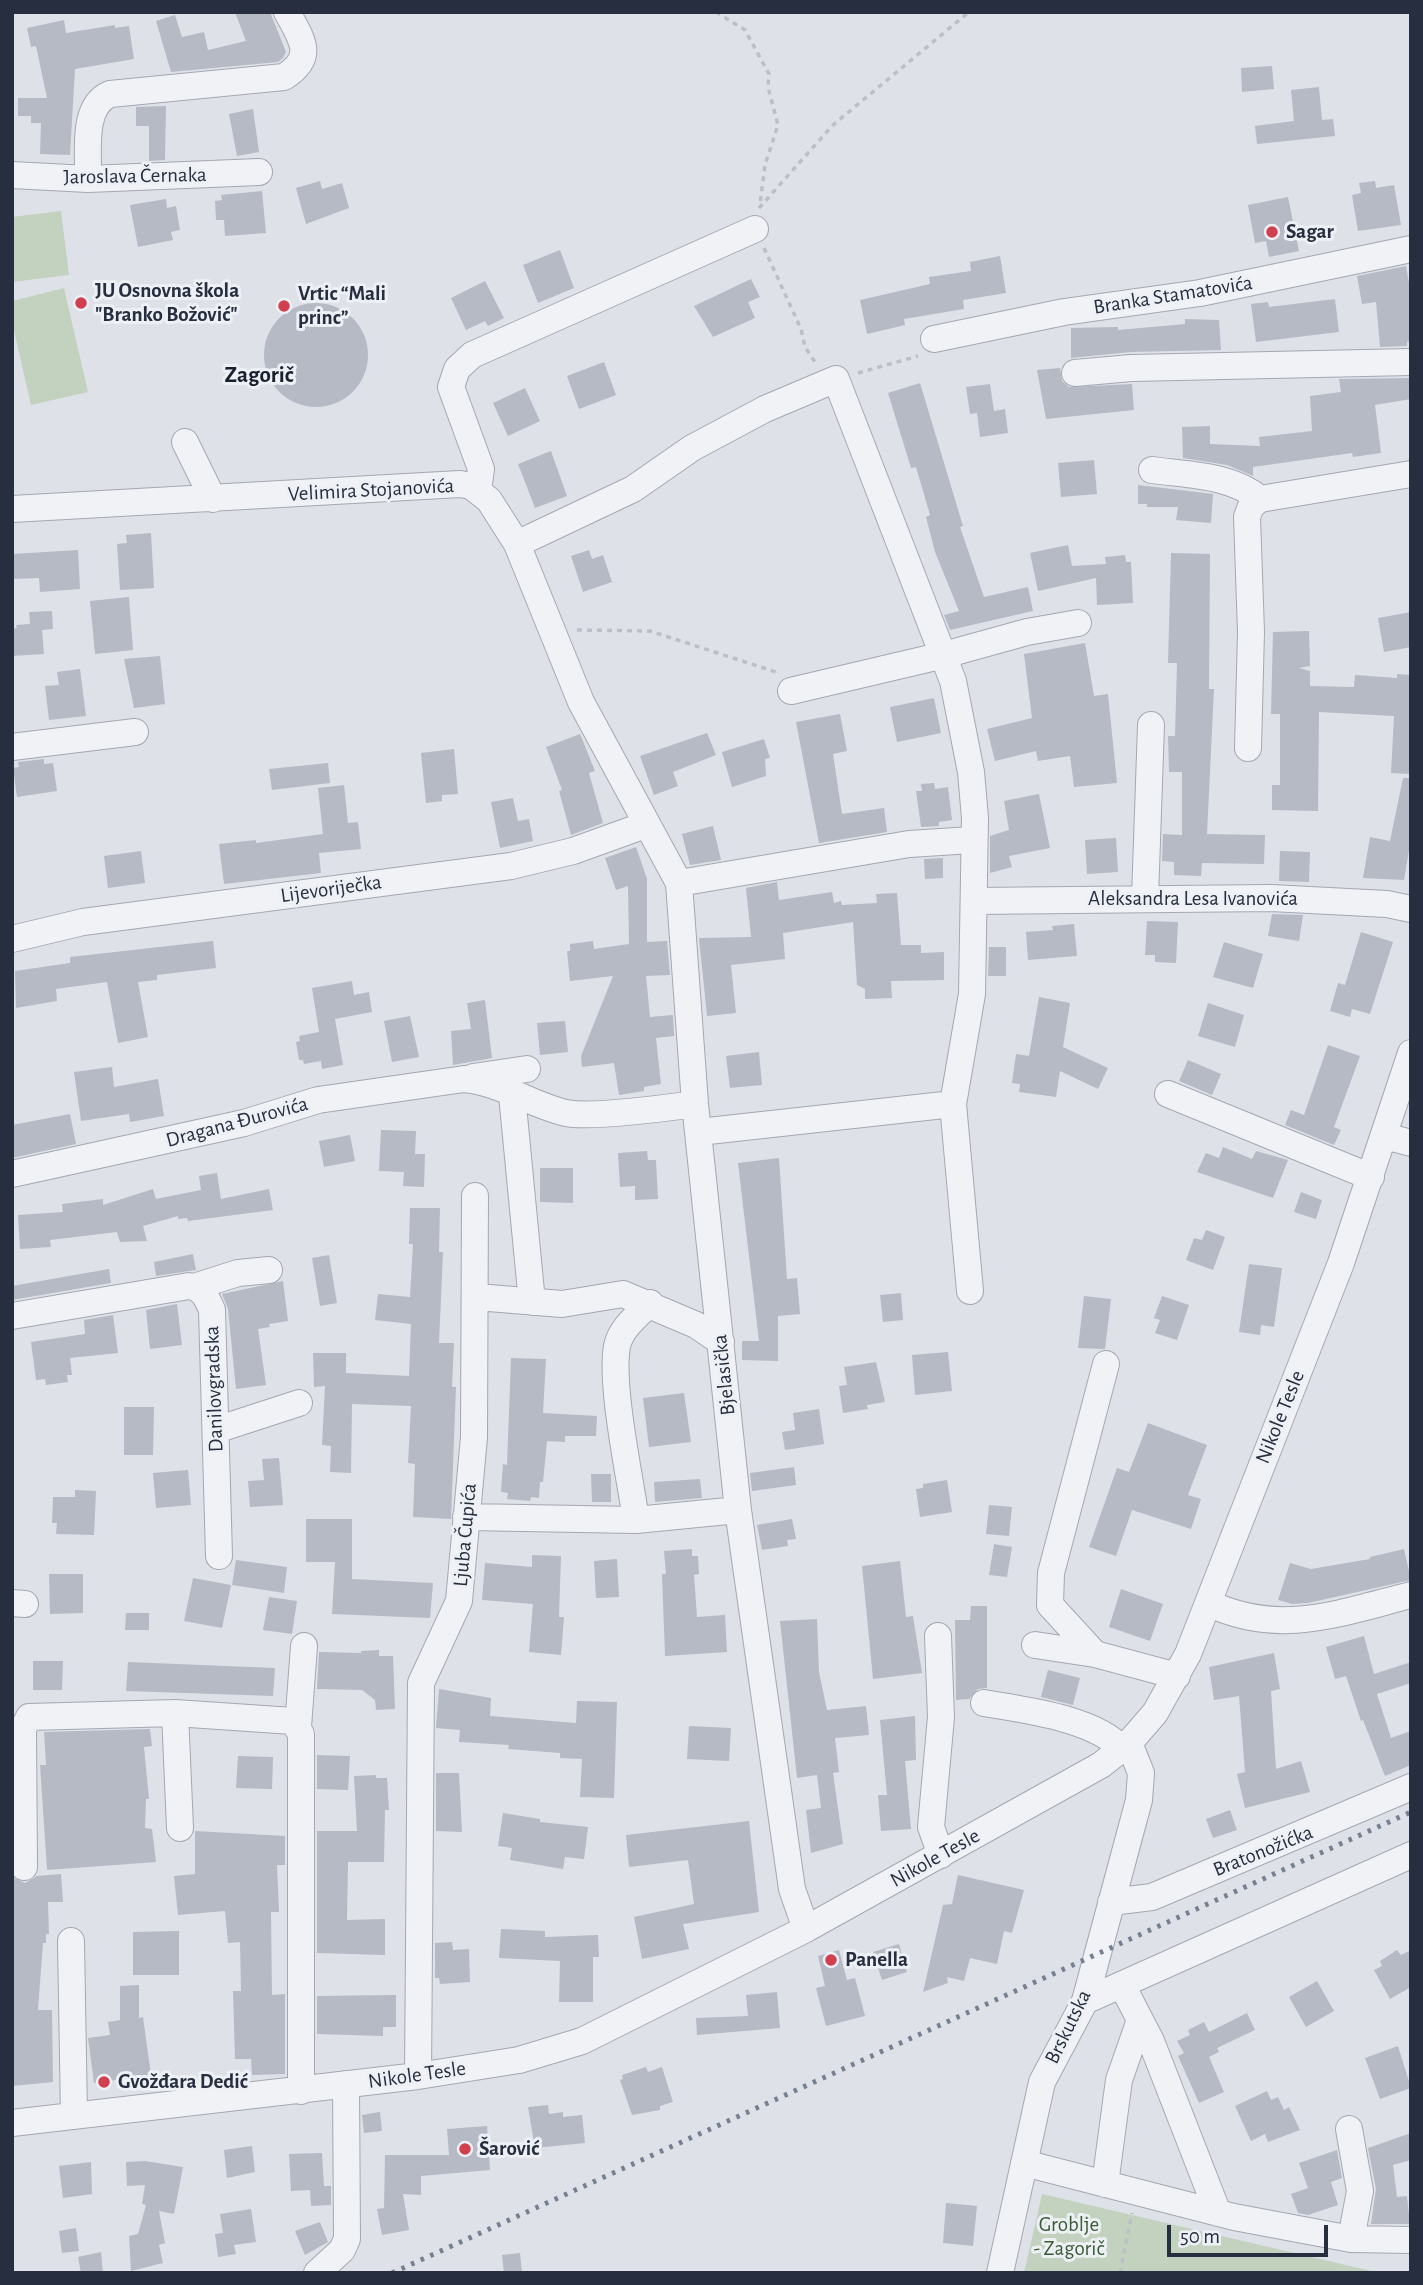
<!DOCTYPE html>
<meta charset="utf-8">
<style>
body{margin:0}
#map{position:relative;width:1423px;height:2285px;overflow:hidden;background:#dee1e8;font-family:"Alegreya Sans",sans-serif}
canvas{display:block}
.frame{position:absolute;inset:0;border:14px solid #272e3f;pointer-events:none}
.scale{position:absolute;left:1167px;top:2225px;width:161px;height:32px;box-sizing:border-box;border:4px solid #272e3f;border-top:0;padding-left:9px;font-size:21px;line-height:24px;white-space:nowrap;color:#272e3f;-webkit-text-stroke:5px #edf0f5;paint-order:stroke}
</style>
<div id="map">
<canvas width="1423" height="2285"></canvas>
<div class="frame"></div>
<div class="scale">50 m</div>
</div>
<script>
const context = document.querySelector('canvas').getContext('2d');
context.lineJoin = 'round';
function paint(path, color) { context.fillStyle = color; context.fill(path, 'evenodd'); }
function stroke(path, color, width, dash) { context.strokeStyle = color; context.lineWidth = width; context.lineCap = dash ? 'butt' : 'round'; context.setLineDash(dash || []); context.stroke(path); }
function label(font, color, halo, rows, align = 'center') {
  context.font = font + ' "Alegreya Sans",sans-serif'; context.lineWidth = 6; context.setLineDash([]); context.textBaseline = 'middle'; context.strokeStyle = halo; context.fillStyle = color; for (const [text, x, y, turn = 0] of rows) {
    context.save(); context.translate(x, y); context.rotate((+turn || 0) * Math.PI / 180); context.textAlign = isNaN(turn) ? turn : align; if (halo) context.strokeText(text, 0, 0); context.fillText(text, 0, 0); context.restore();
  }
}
const green = new Path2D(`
 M61,211l8,64 -57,7v-65z
 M64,288l24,104 -57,13 -19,-83v-21z
 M1042,2194l338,79h-356z`);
const building = new Path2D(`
 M235,12h35l16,40 -3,6 -5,4 -107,10 -15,-51 19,-6 7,22 22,-5 4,18 38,-9z
 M64,20l2,13 49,-8v3l14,-2 5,33 -59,10 -5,86 -30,-1 1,-31h-10v-7h-13v-18h29l-11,-52 -5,1 -4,-19z
 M1272,66l2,23 -32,3 -1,-24z
 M1319,87l3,33 11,-1 2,17 -78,8 -2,-18 39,-5 -3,-31z
 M166,106l-1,54 -16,1v-35h-13v-19z
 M253,109l6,43 -22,4 -8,-42z
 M320,181l2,8 20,-6 7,25 -43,16 -10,-36z
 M1375,181l1,7 18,-3 7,40 -43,6 -6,-36 9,-2 -2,-10z
 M262,191l4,42 -41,3 -1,-16h-8l-1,-19 7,-1 -1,-5z
 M1288,197l11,54 -30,6 -3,-16 -11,2 -7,-38z
 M166,199l1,9 9,-2 4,24 -9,2 2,8 -35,7 -8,-42z
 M560,250l14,38 -36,15 -15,-38z
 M1000,256l6,37 -43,7 1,9 -60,10 1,6 -38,9 -7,-34 70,-16 -1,-7 42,-6 -1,-9z
 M1406,266l5,28v47l-4,1v4l-27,1 -4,-45 -14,2 -5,-28z
 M751,279l9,18 -12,5 7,16 -42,19 -19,-31z
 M485,281l19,37 -16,8 -3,-5 -19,9 -15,-32z
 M1335,299l4,33 -83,10 -5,-38 17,-2 1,5z
 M264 355a52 52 0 1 1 104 0a52 52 0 1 1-104 0Z
 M1185,319l34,1 2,30 -90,2 -60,6v-30l47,-1v3l67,-6z
 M604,362l12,33 -37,14 -12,-33z
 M1060,368l2,13 7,6 63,-3 2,26 -88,9 -9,-49z
 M1411,378v21l-36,6 6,48 -28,4 -1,-4 -99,14v9l-26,-11 -44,-7 -1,-31 28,-1v18l50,2 -1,-9 53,-6 -2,-35 31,-4 -2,-13z
 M920,383l43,143 -3,1 24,70 44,-10 5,24 -83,19 -6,-15 15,-4 -24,-59 -9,-35 4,-2 -14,-48 -5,1 -23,-75z
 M990,384l4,27 11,-2 3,24 -28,4 -3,-24 -7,1 -4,-27z
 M525,388l15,33 -32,15 -15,-33z
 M551,451l16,45 -32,12 -17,-44z
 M1094,460l3,34 -36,3 -3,-34z
 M1138,485l75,9 -2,29 -35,-3 2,-13h-31v-3h-9z
 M151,533l3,55 -34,2 -3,-46 10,-1 -1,-8z
 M1068,545l4,21 34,-2 -1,-7 20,-2 1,7h5l2,41 -36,2 -1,-27 -58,13 -8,-38z
 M78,550l2,39 -40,3 -1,-14 -27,1v-25z
 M589,550l3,9 11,-4 9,27 -29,10 -12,-36z
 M1171,553l39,1 -1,135h5l-7,145 58,1 -1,29 -62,-1 -1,13 -27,-1v-13l-12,-1 1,-27 19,1v-63h-13l-1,-36h7l2,-73h-9z
 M129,597l4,53 -38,4 -5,-53z
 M52,611l1,18 -11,1 2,24 -32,2v-27l5,-1 -1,-3 14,-1 -1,-12z
 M1411,612v35l-27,5 -6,-34z
 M1309,631l1,35 -11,2 11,3v15l44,1 1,-12 42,3v-4l14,1v99l-20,-1 3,-57 -75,-4 -1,99 -46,-1v-25h8v-71h-9l2,-82z
 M1085,643l9,53 14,-2 9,89 -43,4 -4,-31 -32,5 -2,-10 -41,10 -8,-32 45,-11 -8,-64z
 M160,656l5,48 -31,4 -10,-49z
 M80,669l6,47 -37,4 -4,-34 14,-1 -2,-13z
 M934,698l7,35 -44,9 -7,-35z
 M840,714l7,37 -14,3 9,60 42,-6 3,24 -68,11 -23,-121z
 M707,733l9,22 -43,17 5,14 -24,9 -14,-39z
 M580,734l15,37 -6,2 14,50 -32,12 -12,-44 3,-1 -16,-43z
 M764,739l6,19 -5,1 1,17 -34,11 -10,-35z
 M454,749l4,45 -16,1v6l-16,2 -5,-50z
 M44,759v5l9,-1 4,28 -40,6 -4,-29 6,-1 -1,-5z
 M328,763l2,20 -58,7 -3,-21z
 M1403,778h8v60l-7,42 -41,-2 7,-41 20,4z
 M934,783l1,6 13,-2 4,33 -13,2v4l-18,1 -5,-36h6l-1,-7z
 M344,785l4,38 10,-1 3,27 -42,4 2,20 -97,11 -5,-40 37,-4v3l67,-9 -5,-46z
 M1039,794l11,54 -41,8 3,11 -22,6v-37l19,-6 -5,-29z
 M513,798l5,23 11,-2 4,22 -33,7 -9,-46z
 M713,826l8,34 -31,5 -8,-31z
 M1116,838l2,34 -31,2 -2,-34z
 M636,847l11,32v63l20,-1 3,34 -24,1 4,41 23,-2 1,21 -18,2 5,46 -17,3v4l-25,4 -5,-32 -32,4 -1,-11 32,-80 -43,5 -3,-30h3v-7l23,-3 1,8 35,-5 -1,-58 -12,4 -11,-32z
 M141,851l4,32 -37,5 -4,-32z
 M1280,851l30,1 -1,30 -30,-1z
 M943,858v20l-18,1 -1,-20z
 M777,882l2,18 53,-8 2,11 7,-2 1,4 35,-2 -1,-9 21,-1 4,52h20v8l23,-1v28l-53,1 1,17 -27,1v-10l-8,-4 -4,-63 -70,11 2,26 -54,6 5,48 -29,3 -8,-78 52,-1 -5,-49z
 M1272,914l31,1 -4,26 -31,-5z
 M1147,921l31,1 -2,41 -21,-1v-7h-10z
 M1074,924l3,32 -49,4 -2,-28 27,-2 -1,-4z
 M1361,932l32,10 -23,72 -18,-5 -2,8 -20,-6 8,-28 7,2z
 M213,941l3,27 -59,7v5l-19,2 10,55 -30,6 -11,-61 -51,7 1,12 -41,7 -1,-37 55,-8v-6z
 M1224,942l39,12 -10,34 -40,-11z
 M989,947h17v29h-18z
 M352,981l2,14 15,-3 3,20 -37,7 8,46 -21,4 -1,-8 -17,3 -1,-4h-4l-3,-18 4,-1 -1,-5 20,-4 -7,-44z
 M1039,997l31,6 -7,44 45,21 -10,21 -38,-18 -4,26 -37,-5 1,-8 -8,-1 4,-29 13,2z
 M485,1000l7,58 -39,7 -2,-34 20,-2 -4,-26z
 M1208,1003l36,12 -9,32 -37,-11z
 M410,1016l9,41 -27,5 -8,-41z
 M565,1021l3,31 -28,3 -3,-32z
 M1328,1045l32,11 -26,71 7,3 -7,15 -49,-20 6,-15 13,5z
 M759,1052l3,33 -32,3 -4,-32z
 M1188,1060l33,14 -9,21 -33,-14z
 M112,1067l2,20 44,-8 6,37 -34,6 -1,-8 -48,7 -7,-49z
 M70,1114l6,30 -64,14v-33z
 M381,1130l35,1 -1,23h10l-1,33 -21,-1 1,-14 -25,-1z
 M350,1135l5,26 -31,6 -5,-26z
 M1223,1147l29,12 4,-8 32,9 -15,38 -76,-26 9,-19 13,5z
 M647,1151l1,9h8l2,39 -23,1v-14l-15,1 -2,-34z
 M779,1158l8,121 10,-1 3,36 -22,2v45l-36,-1v-19h17l-21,-178z
 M540,1168h33v35l-33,-1z
 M217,1173l4,26 48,-10 4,21 -85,11 -1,-3 -9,1v-3l-35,10 4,15 -27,1 -3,-10 -67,8 1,7 -31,2 -2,-34 45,-3 -1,-8 41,-5v6l50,-16 3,10 45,-9 -2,-14z
 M1301,1192l21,8 -6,19 -22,-7z
 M410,1208h30l-1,44h4l-4,91h15l-2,44h4l-5,132 -38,-2 2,-53 -7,-1 3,-57 -59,-2 -1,69 -21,-1 1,-26 -9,-1 3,-59 -11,1 -1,-34h33v20l63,3 2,-52 -36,-4 3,-26 32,3 3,-53h-4z
 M1206,1230l19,7 -12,33 -27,-10 8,-22 8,2z
 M193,1254l3,16 -40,6 -2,-14z
 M329,1255l8,48 -17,3 -8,-48z
 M1249,1264l33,4 -8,59 -13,-2 -1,10 -21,-3z
 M109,1269l2,14 -99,17v-14z
 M283,1281l5,40 -19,3 1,3 -12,2 8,56 -30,4 -8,-80 -6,-15z
 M901,1293l2,27 -20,2 -3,-27z
 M1084,1296l27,3 -6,50 -27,-1z
 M1162,1296l27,9 -12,35 -22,-7 5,-13 -6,-2z
 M177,1304l5,41 -32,4 -4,-39z
 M113,1315l5,38 -48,5 2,17h-5l1,7 -22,3 -1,-6 -9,1 -5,-38 54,-8 -1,-14z
 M948,1352l4,39 -37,4 -3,-40z
 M511,1358l35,1 -3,54 54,3 -1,20h-31v6l-18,-1 -4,41h-3l-1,16 -8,-1 -1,4 -23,-2 1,-6 -7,-1 2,-28 4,1z
 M876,1362l9,40 -18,3 1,4 -25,4 -4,-27 8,-1 -3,-18z
 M684,1393l7,49 -42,5 -6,-49z
 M124,1407h30l-1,48h-29z
 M819,1409l5,35 -39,6 -3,-18 13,-2 -2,-17z
 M1148,1423l59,22 -19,50 13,4 -10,30 -59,-19 -16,46 -27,-9 28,-79 12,4z
 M279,1458l4,47 -33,2 -2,-26 16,-1 -2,-21z
 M794,1467l2,18 -44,6 -2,-18z
 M188,1470l3,35 -35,3 -3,-35z
 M591,1474h20v28h-19z
 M700,1479l2,19 -47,4 -1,-20z
 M947,1480l5,32 -32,5 -4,-28 7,-1v-4z
 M75,1490l21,1 -2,44 -38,-1 1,-11h-5l1,-26h22z
 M989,1505l23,2 -3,29 -23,-2z
 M306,1519h46v60l81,4 -3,35 -98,-4 3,-52h-29z
 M792,1519l4,20 -9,1 1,6 -26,4 -5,-25z
 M994,1544l18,3 -5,30 -18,-2z
 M692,1549v7h6l1,18 -5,1 3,42 28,-2 2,37 -62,4 -3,-82h4l-2,-23z
 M1404,1549l7,31 -103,23 -16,1 -14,-4 12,-37 21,6 59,-10v-2z
 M532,1555l29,1 -2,61h5l-3,38 -32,-3 4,-48 -51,-4 3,-37 47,4z
 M617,1559l2,38 -23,1 -2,-37z
 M236,1560l51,7 -3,26 -52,-8z
 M900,1561l6,56 7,-1 9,57 -49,6 -11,-113z
 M49,1574h34v39l-33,1z
 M193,1578l38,7 -9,43 -38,-7z
 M1121,1589l42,15 -13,37 -41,-14z
 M269,1597l28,4 -5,33 -29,-4z
 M971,1606h16v82l-9,1 -9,10 -13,1 -1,-80h15z
 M126,1613h23v17h-24z
 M817,1619l2,53 8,38 39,-4 3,29 -34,3 4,34 -6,1 10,71 -32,9 -5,-43 15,-2 -4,-33 -20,3 -17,-157z
 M1364,1636l10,38 37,-12v21l-34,11 14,44 20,-7v34l-26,11 -22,-56 -2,1 -15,-45 -11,3 -9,-32z
 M379,1650v6h14l2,53 -19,1 -1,-10 -13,-10 -45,-1 2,-37 42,1v-2z
 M1274,1653l6,36 -9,2 5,78 25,-8 9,31 -65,16 -8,-34 8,-2 -6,-76 -25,4 -5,-33z
 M33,1661h30l-1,29h-29z
 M128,1662l147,6 -2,28 -147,-5z
 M1048,1670l32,8 -7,27 -32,-8z
 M439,1689l52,9 -1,18 86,7 1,-22 40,1 -3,96 -34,-1 2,-38 -22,-1v-5l-52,-4 1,-4 -50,-3 1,-12 -24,-2z
 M915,1716l1,44 -11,1 6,68 -30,2 -3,-36h9l-7,-75z
 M689,1726l42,2 -2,33 -42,-2z
 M150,1729l2,17 -8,1 5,52h-3l-1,29 7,1 4,33 -109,8 -7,-105h6l-2,-33z
 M317,1755l33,1 -2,34 -31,-1z
 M238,1756l35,1 -1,32 -36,-1z
 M436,1773h23l3,59 -26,-1z
 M376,1775v3h11l2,32h-4l-1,52h-36l-1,58 38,-1v36l-68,-2v-122h40l-3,-55z
 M1230,1810l7,20 -24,8 -7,-19z
 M503,1813l37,6v3l48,5 -4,32 -19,-2 -2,12 -53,-9 2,-12 -14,-2z
 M749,1821l10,91 -76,12 6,25 -47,10 -8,-42 60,-13 -6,-44 -59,7 -3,-32z
 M195,1831l90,5v29h-8l2,47h-8l1,83 13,-1v80l-33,1 -1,-16h-16l-2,-68h8l-1,-49 -12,1 -3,-32 -47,4 -4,-39 21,-2z
 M61,1874l2,28h-15l1,32h-3v9h-3l-5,67h14l1,72 -41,4v-209l13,6 12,-7z
 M958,1875l66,15 -12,43 -8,-2 -7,33 -27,-6 -6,23 -17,-4 1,6 -25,9 20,-87 9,-1z
 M501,1929l44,2v6l53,-2 1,22h-6v45h-34l1,-41 -61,-3z
 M179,1931v44h-46v-43z
 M452,1942l1,8 16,-1 1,33 -30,2 -1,-6h-4v-35z
 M899,1944l8,28 -25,8 -9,-28z
 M839,1950l8,30 8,-2 10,38 -39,10 -10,-38 9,-2 -7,-30z
 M1397,1950l4,5 10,-5v37l-21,12 -16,-29 8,-4 -2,-5z
 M1317,1981l17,30 -28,16 -17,-30z
 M139,1985v33l4,-1 8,58 -57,8 -6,-45 22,-3 -2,-13 12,-2v-34z
 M777,1992l3,36 -83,7 -1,-17 52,-2 -2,-21z
 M396,1995v32h-13v9l-66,-2v-38z
 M1247,2013l8,17 -38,18 2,4 -10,5 15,35 -25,11 -21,-47 6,-3 -7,-12 13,-6 -2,-5 16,-8 5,10z
 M1398,2046l13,42 -31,11 -15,-41z
 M646,2067l2,5 14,-5 11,35 -13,4v4l-28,5 -12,-35 3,-1 -1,-4z
 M1267,2091l4,9 7,-3 6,13 5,-3 11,23 -32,12 -3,-8 -14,7 -16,-35z
 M548,2105l1,9 14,-2v5l19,-2 3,28 -50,5 -7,-41z
 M380,2112l2,19 -18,2 -2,-18z
 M487,2126l3,44 -69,6v19l-18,-1 6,36 -27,5 -5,-26 7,-1 1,-53h64l-2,-26z
 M1411,2133v27l-18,5 4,32 10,-1 3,28h-39l5,-35 -8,-41z
 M252,2146l3,26 -28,6 -3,-28z
 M1337,2150l5,28 -11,4 7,23 -30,10 -10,-2 -7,-19 17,-6 -9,-25z
 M322,2153l2,33h7v19l-20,1 -1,-16 -19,1 -2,-37z
 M145,2161l38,6 -9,47 -15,-3 6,32 -6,2 4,18 -32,8 -2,-35 9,-2 8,-29 -4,-1 3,-19 -18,1 -1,-24z
 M91,2162l1,32 -29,4 -4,-32z
 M946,2203l31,3 -4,40 -30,-3z
 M251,2209l5,33 -22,3 2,9 -18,3 -3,-23 8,-1 -3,-19z
 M320,2222l8,20 -23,13 -10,-24z
 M76,2228l3,23 -17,2 -3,-22z
 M101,2252l2,21h-22l-3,-16z
 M520,2253l2,20h-18l-2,-18z`);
const path = new Path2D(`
 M716,12l29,18 24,44 -1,13 10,38 -13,40 -5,39
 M759,208l74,-83 136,-113
 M764,248l37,81 4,18 10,15
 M858,373l60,-17
 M577,630l73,1 129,42
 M1120,2273l12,-60`);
const minor = new Path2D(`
 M12,175l76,4 171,-7
 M88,179c1,-25 -7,-73 22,-85l174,-17c32,-20 18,-37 3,-65
 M934,339l130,-27 136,-19 211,-44
 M1075,373l56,-5 280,-6
 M185,442l28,57
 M1152,470c37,5 80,5 108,29
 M478,491l3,-22 -30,-82 6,-18 15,-14 283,-126
 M12,509l448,-25 11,2 18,14 28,44 64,158 98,181 16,221 43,406 54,379 14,40
 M517,544l116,-55 59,-41 73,-39 71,-30 117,302 18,91 4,46 -3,176 -19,110 17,187
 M791,691l153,-36 83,-23 51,-9
 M12,747l123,-15
 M1248,748l3,-116 -4,-115 4,-11 9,-7 151,-25
 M679,883l230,-39 63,-4
 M1145,898l6,-173
 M974,901l297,-3 116,6 24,5
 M12,939l71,-17 428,-56 62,-15 72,-26
 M473,1077l54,-8
 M1168,1094l203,83
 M512,1095l20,207
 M699,1132l254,-28
 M1385,1136l26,7
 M12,1174l232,-51 74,-23 146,-21c36,3 67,26 102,34 26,5 100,-5 129,-9
 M194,1287l44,-14 31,-3
 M477,1297l85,7 61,-10 73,31 25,17
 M12,1316l177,-30c14,2 18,12 23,24l7,246
 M216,1430l83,-27
 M466,1517l170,3 102,-10
 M636,1520c-6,-43 -26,-134 -19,-174 4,-18 20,-30 33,-43
 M12,1603l13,1
 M1208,1603c72,34 131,10 203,-8
 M938,1636l3,81 -10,110 10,28
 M1035,1645l60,9 82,22
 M1095,1654l-45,-49 1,-32 55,-209
 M984,1703c40,7 110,15 138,46
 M175,1713l5,115
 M298,1727l6,-81
 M24,1867l-1,-138 6,-12 146,-4 118,8 8,13v357
 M1111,1902l41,-5 259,-110
 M71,1941l3,175
 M1123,1987l28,54 67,172
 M1085,2001l326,-146
 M418,2076l3,-393 38,-82 15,-164 1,-241
 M12,2123l406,-47 101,-16 63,-19 224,-112 295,-164 28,-22 26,-30 33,-59 153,-391 70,-210
 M1349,2129l11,62 -9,48
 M1024,2163l210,54 117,22 60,1
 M1105,2184l14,-104 21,-60
 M317,2273l25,-23 5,-11 -1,-155
 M1000,2273l42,-191 43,-81 54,-201 2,-27 -12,-30`);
const rail = new Path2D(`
 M392,2273l1019,-461`);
const markers = [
 [1272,232,7,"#d0404e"],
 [81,303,7,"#d0404e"],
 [284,306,7,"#d0404e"],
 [831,1960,7,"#d0404e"],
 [104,2082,7,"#d0404e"],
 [465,2149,7,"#d0404e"]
];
const streetNames = [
 ["Jaroslava Černaka",135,176,-1],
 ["Branka Stamatovića",1173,295,-9],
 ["Velimira Stojanovića",371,490,-3],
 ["Lijevoriječka",331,889,-8],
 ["Aleksandra Lesa Ivanovića",1193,899],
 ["Dragana Đurovića",237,1122,-15],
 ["Bjelasička",724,1375,-96],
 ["Danilovgradska",214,1389,-92],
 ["Nikole Tesle",1280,1417,-68],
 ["Ljuba Čupića",465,1535,-85],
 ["Bratonožićka",1263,1851,-22],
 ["Nikole Tesle",935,1858,-29],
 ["Brskutska",1068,2027,-64],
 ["Nikole Tesle",417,2075,-8]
];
const poiNames = [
 ["Sagar",1286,232],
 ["JU Osnovna škola",95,291],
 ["\"Branko Božović\"",95,315],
 ["Vrtic “Mali",298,294],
 ["princ”",298,318],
 ["Panella",845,1960],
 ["Gvožđara Dedić",118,2082],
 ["Šarović",479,2149]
];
const parkNames = [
 ["Groblje",1069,2225],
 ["- Zagorič",1069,2249]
];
const neighbourhoodNames = [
 ["Zagorič",259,375]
];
paint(green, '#c3d2bf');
paint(building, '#b5bac5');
stroke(minor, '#a3a8b2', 28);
stroke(path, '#bcbfc6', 3.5, [5, 5]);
stroke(minor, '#f1f2f6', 26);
stroke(rail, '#778091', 5, [3.5, 7]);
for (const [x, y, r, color] of markers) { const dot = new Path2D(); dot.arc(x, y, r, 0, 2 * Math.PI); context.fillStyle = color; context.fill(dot); stroke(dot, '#edf0f5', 2.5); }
label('21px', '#272e3f', '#edf0f5', streetNames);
label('bold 21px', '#272e3f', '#edf0f5', poiNames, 'left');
label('21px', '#395b34', '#edf0f5', parkNames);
label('bold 23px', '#19202f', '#edf0f5', neighbourhoodNames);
</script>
